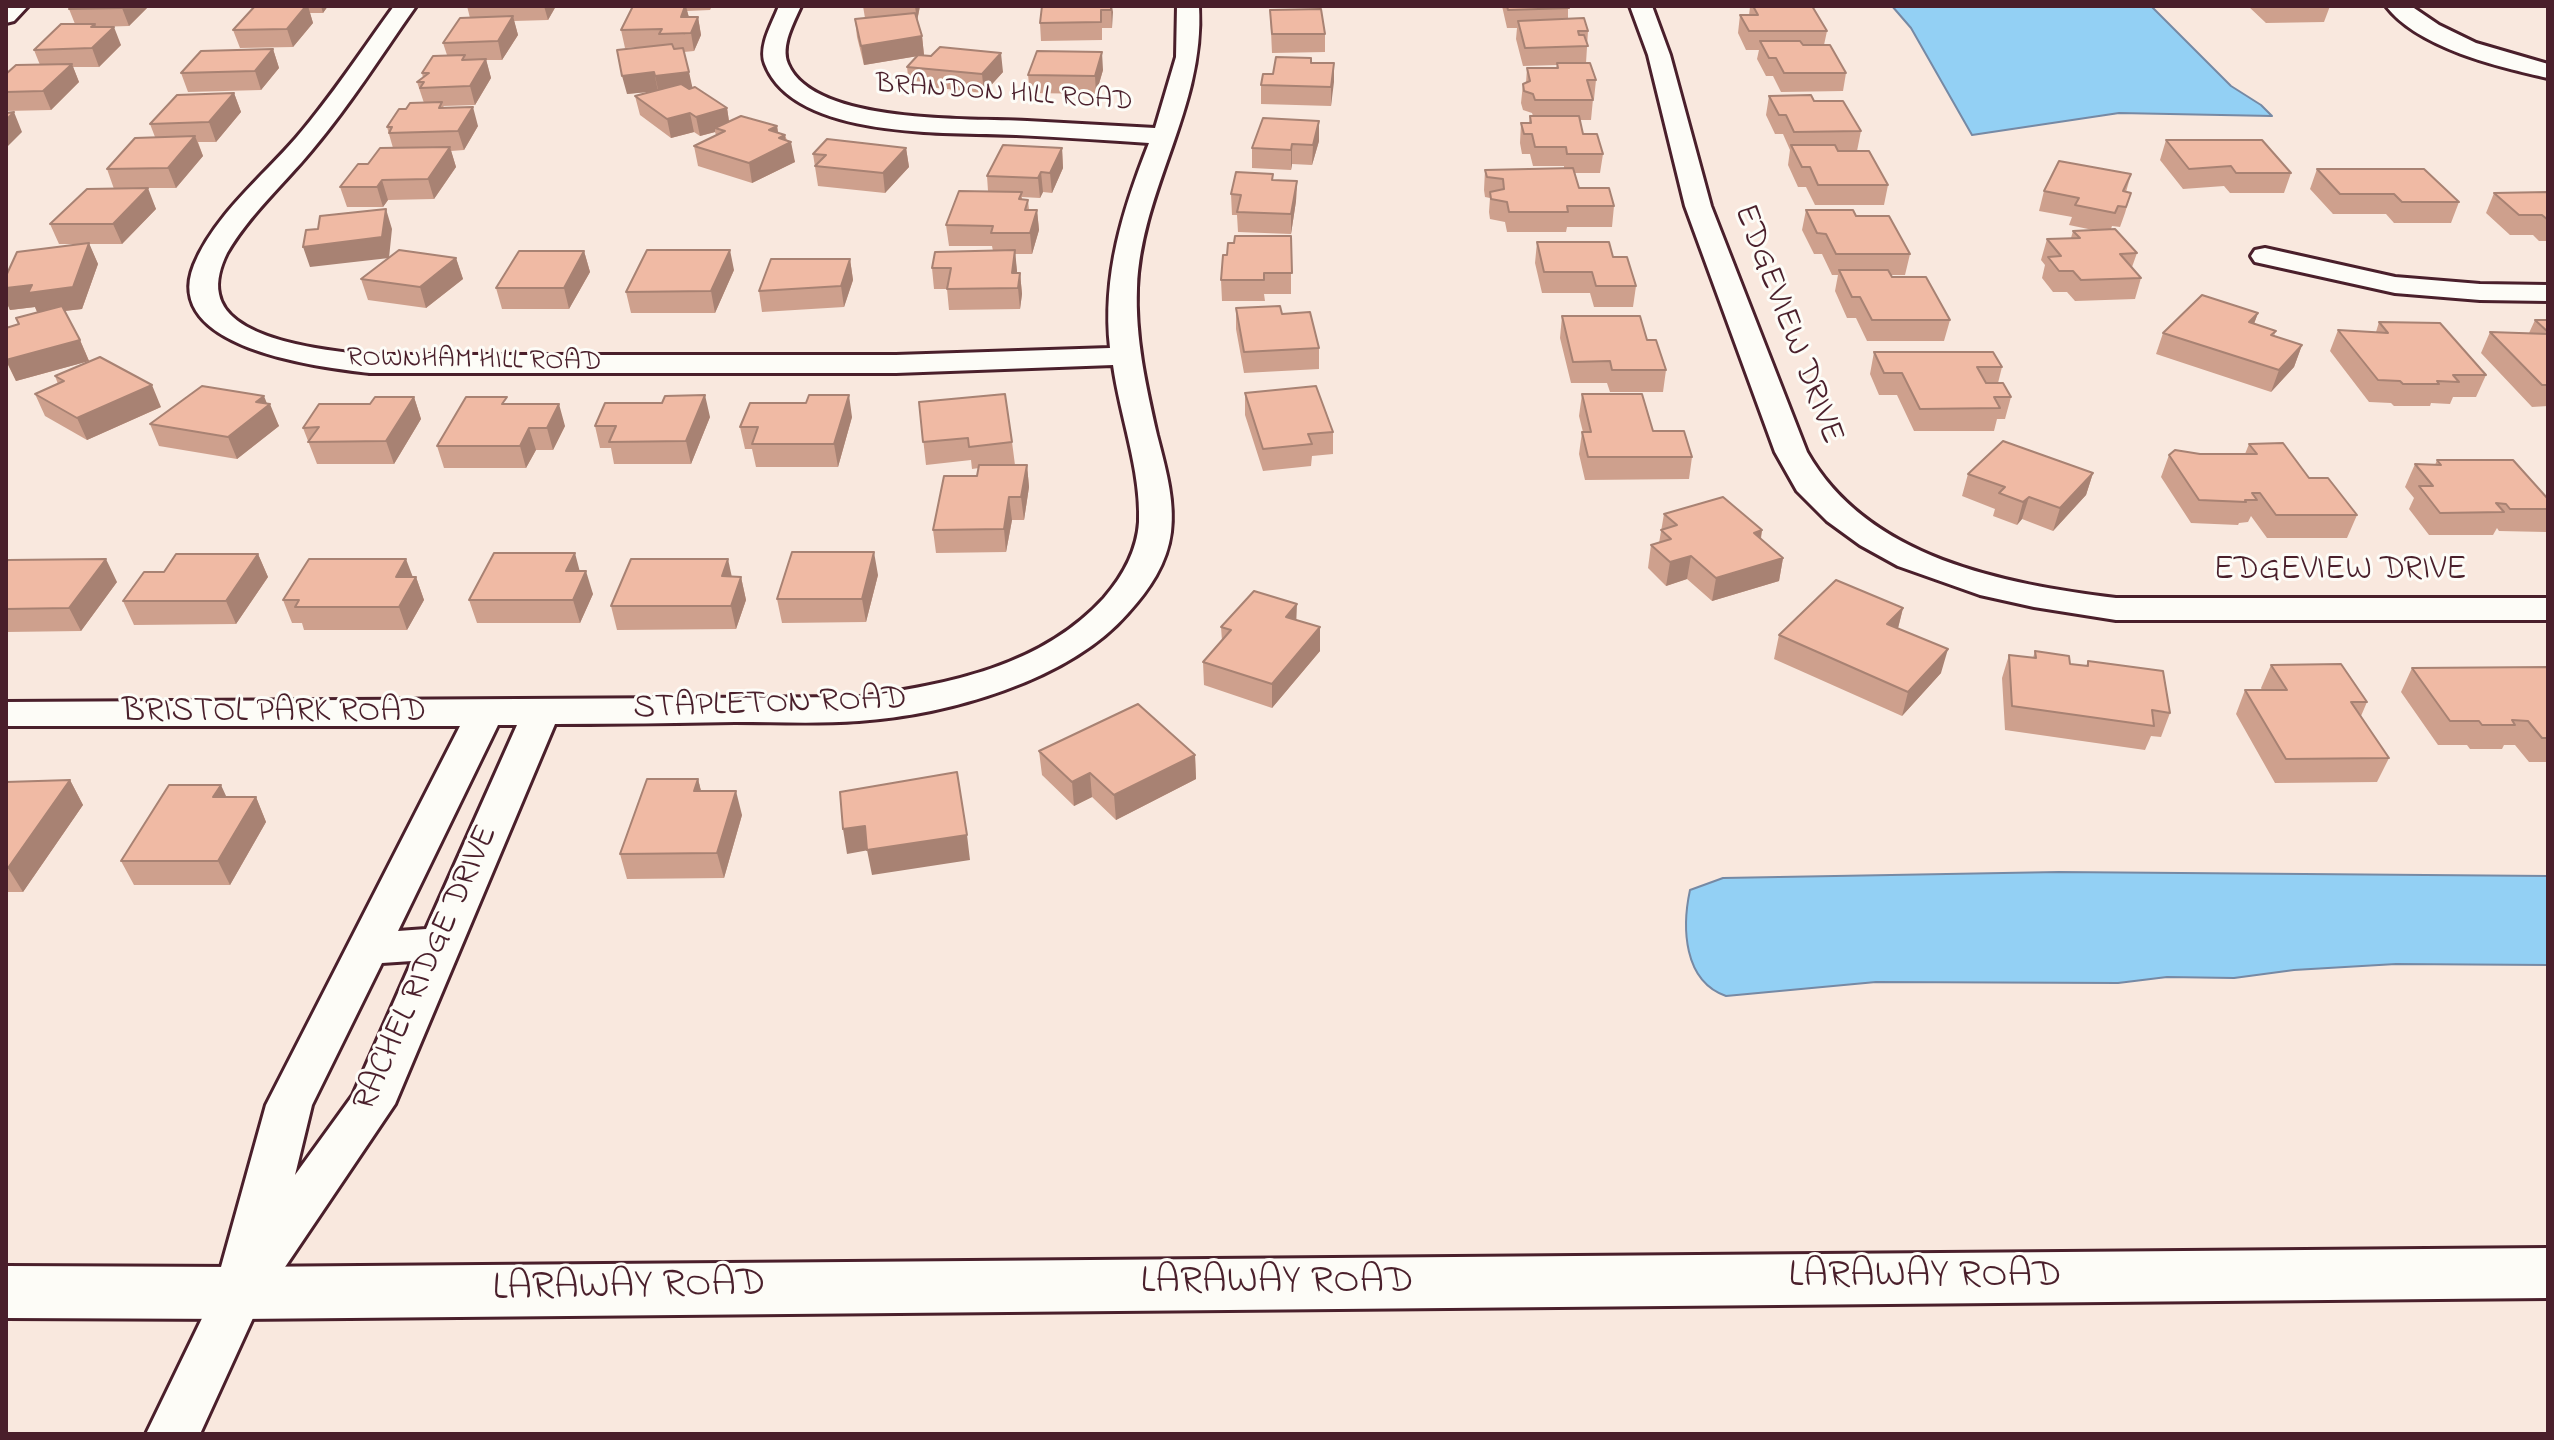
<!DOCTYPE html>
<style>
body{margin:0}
#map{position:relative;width:2554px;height:1440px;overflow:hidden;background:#f9e8de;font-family:"Indie Flower",sans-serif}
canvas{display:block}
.frame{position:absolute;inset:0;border:8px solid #4a1f2b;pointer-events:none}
</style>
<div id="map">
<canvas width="2554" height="1440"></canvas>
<div class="frame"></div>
</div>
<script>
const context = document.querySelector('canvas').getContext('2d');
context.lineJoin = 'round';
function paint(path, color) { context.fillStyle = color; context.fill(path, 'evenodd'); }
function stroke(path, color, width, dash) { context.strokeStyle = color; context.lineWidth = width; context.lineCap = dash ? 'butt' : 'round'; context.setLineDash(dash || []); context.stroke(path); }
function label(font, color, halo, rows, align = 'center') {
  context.font = font + ' "Indie Flower",sans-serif'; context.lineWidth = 6; context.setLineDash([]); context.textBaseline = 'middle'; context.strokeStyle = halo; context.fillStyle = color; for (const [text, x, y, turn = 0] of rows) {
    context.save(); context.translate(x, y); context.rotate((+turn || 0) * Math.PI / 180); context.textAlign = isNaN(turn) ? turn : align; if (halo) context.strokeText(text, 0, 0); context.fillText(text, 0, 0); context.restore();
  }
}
const water = new Path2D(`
 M1892,6h259l80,80 30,19 11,11 -153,-3 -147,22 -61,-107z
 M2059,872l489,4v89l-152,-1 -102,6 -60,8 -67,-1 -49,6 -242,-1 -150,14c-43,-15 -44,-69 -36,-106l33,-12z`);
const minor = new Path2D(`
 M6,6h22l-14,15 -8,2z
 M394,6h22c-34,48 -66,99 -104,144 -28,34 -63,65 -85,103 -6,12 -11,28 -8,41 9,48 113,57 151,61h526l214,-7c-8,-73 13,-139 39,-205 -44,-3 -89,-6 -133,-8 -67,-3 -222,5 -251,-71 -7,-18 8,-42 14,-58h22c-7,16 -21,40 -13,58 26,61 183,54 239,57 43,2 85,5 128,7l21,-71 1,-51h22c6,102 -58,182 -62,282 -2,50 9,98 20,147 8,31 18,65 14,97 -4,32 -22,58 -43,81 -59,68 -181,102 -269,108 -42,3 -83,1 -124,1 -60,1 -120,2 -180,2l-160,380 -137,203 -58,127h-54l78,-161 -3,-6 45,-162 194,-379h-454v-24l854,-5c88,-13 181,-30 244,-99 19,-22 33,-47 35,-76 2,-52 -19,-106 -26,-157l-217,8h-526c-50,-6 -210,-24 -176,-108 20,-49 68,-88 102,-127 36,-42 66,-88 98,-132zM498,725h19l-91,204 -28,2zM412,961l-59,134 -58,80 17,-70 70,-142z
 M1630,6h22l18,49 41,151 96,246c61,107 197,132 309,146h432v22h-432l-82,-13 -54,-12 -82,-29 -38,-21 -33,-24 -30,-30 -22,-39 -90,-246 -37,-151z
 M2386,6h25l28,19 37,18 72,21v14c-49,-11 -130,-30 -162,-72z
 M2265,248l130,29 85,7 68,1v16l-68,-1 -85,-7 -140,-31 -4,-6 4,-6z`);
const secondary = new Path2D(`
 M2548,1248v50l-2309,21 -233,-1v-52l233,1z`);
const wall = new Path2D(`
 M73,6h76l-20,20 -33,1 25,18 -22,22h-26l6,15 -28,28 -45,1v-37l34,-9 -6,-15 41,-26 -6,-15z
 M255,6h73l-5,7h-13l3,10 -20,24 -53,1 -7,-18z
 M467,6h89l-8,14 -34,1 4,14 -16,25h-16l5,18 -16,27 -32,1 1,1 34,19 -14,24 -13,1 5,16 -22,32 -46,1 -5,7h-36l-7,-20 28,-23 25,-16 -6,-21 19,-18 18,-6 -7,-21 6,-4 -1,-5 25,-18 -4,-12 27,-25z
 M633,6h79l-2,4 -23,1 2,6h9l3,18 -7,16 -10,1 8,36 35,20 2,13 48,5 1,7 7,2 10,27 -43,21 -54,-17 -4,-20 22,-11 -1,-3 -15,4 -6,-4 -23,6 -31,-23 -5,-19 20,-5 -28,3 13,-47 -15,1 -4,-18z
 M863,6h57l-3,15 5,15 2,19 79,17 -19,21 -75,-8 -2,-18 11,-11 -54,9 -7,-28 -2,-18 10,-1z
 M1112,6v22h-10v12l-61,1 -1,-18z
 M1502,6h66v13l20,12 -2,32 10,17 -2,19h-1l-2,21h-12l4,14 20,20 -3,19h-25l4,15 35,18 -2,21h-45l-1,5h-59l-2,-10 -15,-3 -1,-7 1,-14 -5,-1 -1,-7 1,-20 79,-2v-2h-31l-3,-12h-8l-2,-11 1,-20h8l1,-7h3l-1,-3 -9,-3 -2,-7 2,-19 3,-1 1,-15h29l1,-3 -34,1 -7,-27 1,-11h-10z
 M1736,6h76l15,25 -3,14 22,28 -3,18 -62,1 -8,-16h-7l-9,-17 2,-9h-13l-8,-17 2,-18h9l1,-8z
 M2248,6h82l-6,16 -58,1z
 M1270,10l55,24v18l-53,1z
 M273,49l6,19 -18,22 -73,2 -7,-19z
 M1311,58v5h23l-3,43 -70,-2v-19l12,-11z
 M1103,70l-7,24 -66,-1 -2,-18z
 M234,93l7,19 -25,30h-18l5,14 -27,32h-30l10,21 -34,35h-33l9,20 -16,45 -18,2 16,29 9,21 -73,20 -10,-20v-33l13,-4 18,-12 -2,-5 -25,3 -4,-9v-25l76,-32h-23l-9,-20 64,-35 -7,-20 48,-32 -5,-13z
 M1769,96l45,5 47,30 -4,20 31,34 -4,20h-69l-9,-18h-8l-10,-22 2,-15 -7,-16h-8l-9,-19z
 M1319,121v20l-7,24 -20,-1 -1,6 -39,-2v-20z
 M2166,140l125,33 -7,20h-54l-6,-7 -41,3 -23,-29z
 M906,148l3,19 -24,26 -67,-7 -5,-32z
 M1062,148l1,20 -11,25 -9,-1 -3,6 -18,-1v3h6l1,10h8l2,20 -7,24h-17l2,19h3l2,21 -2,15 -71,1 -2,-21h-13l-2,-21 61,-17 -1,-5h-43l-3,-21 42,-34 -1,-15z
 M2317,169l142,33 -8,21h-57l-8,-9h-53l-23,-25z
 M2131,174l-5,18 5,1 -6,20 -5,14 -8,-1 -1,3 26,24 -5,14 9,11 -6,21 -60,2 -8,-9h-14l-11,-14 3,-13 -4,-5 6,-21 24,-1 2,-7 20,-1 -24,-5 3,-8 -33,-6 5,-20z
 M1273,180l24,1 -1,20 -5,33 -53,-2 -1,-17h-5l-1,-21z
 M2548,192v49h-9l-6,-6h-23l-24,-22 8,-20z
 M1806,210l50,6 54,38 -5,21h-14l1,2 58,43 -6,21h-77l-11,-23h-9l-12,-27 3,-16h-6l-10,-21h-8l-12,-24z
 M1291,236v58h-27l1,7h-43l-1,-21 6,-25 7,-12z
 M1537,242l76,15 23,29 -3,21h-39l-4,-14h-48l-7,-30z
 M584,251l6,21 -21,37h-67l-6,-21z
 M456,258l7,21 -37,29 -58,-8 -7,-21z
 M850,259l3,21 -9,27 -82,5 -3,-21z
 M734,270l-19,43h-84l-5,-21z
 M1236,308l83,40v21l-75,4 -8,-44z
 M2258,313l-4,11 22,7 -2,5 28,9 -8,22 -23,25 -115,-38 7,-21z
 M1562,316l85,24 19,30 -3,22h-53l-3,-9h-36l-11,-45z
 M2535,320h13v86l-16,1 -51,-54 9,-21 39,1z
 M2379,322l107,53 -10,22h-23l-3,7 -19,-1 -1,3h-36l-3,-3 -22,-1 -39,-51 8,-21 38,2z
 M1874,352l128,15 -4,16 13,14 -6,22h-8l-3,12h-80l-17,-36h-18l-9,-21z
 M55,376l106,31 -74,33 -42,-24 -10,-22 23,-10z
 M1245,393l88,39v22l-21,2 -1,10 -48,5 -18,-56z
 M1582,394l110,63 -3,22 -104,1 -6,-26 3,-22h1l-4,-16z
 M414,397l7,22 -27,45h-77l-14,-36 67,-24z
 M919,402l93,40 3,23h12l2,22 -5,33h-12l-6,32 -70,1 -3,-23 44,-54 2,-8 -7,1 -1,-9 -45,5z
 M267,403l12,23 -42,33 -78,-13 -9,-22z
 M509,404l56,22 -12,24h-17l-10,18h-82l-7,-22z
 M710,417l-19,47h-77l-3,-16h-11l-5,-22z
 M852,417l-14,50h-82l-4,-18h-7l-5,-22z
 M2249,444l60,34 48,37 -10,23h-80l-16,-22 -3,6 -9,1 -1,2 -47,-2 -30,-46 8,-22 76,-1z
 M2437,460l111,39v28l-2,5 -47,-1 -2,-3 -4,7h-64l-20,-26 5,-11 -9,-11 10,-23 20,1z
 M2093,473l-7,22 -33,36 -31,-12 -5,6 -24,-9 2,-7 -33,-13 6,-22z
 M1664,514l98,16 -1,9 22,19 -4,23 -67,20 -25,-22 -21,7 -18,-18 3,-23 8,-2z
 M258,554l10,23 -32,47 -102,1 -11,-24 41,-29z
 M6,562l111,20 -36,49 -75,1z
 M580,571l13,23 -13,29h-103l-8,-23z
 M878,575l-12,47 -84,1 -5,-24z
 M732,576l9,1 5,23 -10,29 -119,1 -6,-24z
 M413,577h3l8,23 -17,30h-103l-2,-7h-10l-9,-23z
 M1903,608l-5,20 43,45 -39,43 -128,-57 5,-24z
 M1296,620l24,7v24l-48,57 -68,-23 -1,-23 19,-21 -1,-14z
 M2035,651l35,13 16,2 2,-5 82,52 -9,24 -10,-1 -6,14 -140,-20 -3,-52 7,-23 24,3z
 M2271,665l96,37 -6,14 28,42 -12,24 -102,1 -39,-69 9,-24h17l-1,-2z
 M2548,667v95h-19l-14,-17h-11l-2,4h-32l-3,-4h-29l-37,-53 11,-24z
 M1039,751l156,4 1,24 -80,41 -24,-23 -18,9 -32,-31z
 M698,779l3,12 41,24 -18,63 -97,1 -7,-25z
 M70,780l13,25 -60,87h-17v-110z
 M226,797h30l10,25 -36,63h-96l-13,-24z`);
const shadedWall = new Path2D(`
 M124,6h25l-20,20 -7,-18z
 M306,6h2l5,17 -20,24 -6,-18z
 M321,6h7l-5,7z
 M544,6h12l-8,14z
 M685,6h1l4,16 -6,13 -3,-18z
 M915,6h5l-3,15z
 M1111,6h1l1,6 -1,16z
 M513,16l5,19 -16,25 -4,-19z
 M698,17l3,18 -7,16 -3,-18z
 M95,24l6,15 13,-12 7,18 -22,22 -7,-19 -1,-21z
 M922,36l2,19 -60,10 -3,-19z
 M273,49l6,19 -18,22 -6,-19z
 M1102,52l1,18 -7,24 -1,-18z
 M1001,53l2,19 -19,21 -2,-19z
 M486,59l5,19 -16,27 -5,-19z
 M1334,63v19l-3,24v-19z
 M72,64l7,18 -28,28 -8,-19z
 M654,72l4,19 -31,3 -5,-18z
 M689,72l4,18 -34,4 -4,-18z
 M234,93l7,19 -25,30 -7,-20z
 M473,107l5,19 -14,24 -6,-19z
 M727,108l3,20h-15v4l-15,4 -4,-19z
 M14,112l8,20 -16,16v-28z
 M690,113l4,19 -23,6 -4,-19z
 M1319,121v20l-7,24 1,-20z
 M777,126l2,12 6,-3 1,10 5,-3 4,20 -43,21 -3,-20 20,-33z
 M195,136l8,20 -27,32 -8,-20z
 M1292,144v20l-1,6v-20z
 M450,147l6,20 -22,32 -6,-20z
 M906,148l3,19 -24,26 -2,-20z
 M1062,148l1,20 -11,25 -2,-20z
 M1041,172l2,20 -3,6 -2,-20z
 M382,180l6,20 -5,7 -6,-20z
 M1297,181l-1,20 -5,33v-20z
 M148,188l8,21 -34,35 -9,-20z
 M386,209l6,20 -3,29 -79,9 -7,-20z
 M1037,210l2,20 -7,24 -2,-21z
 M89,243l9,21 -16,45 -44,5 -3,-7 -25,3 -4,-9v-13z
 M730,250l4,20 -19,43 -4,-22z
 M1015,250l2,21 -2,17 -3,-15z
 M584,251l6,21 -21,37 -5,-21z
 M456,258l7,21 -37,29 -6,-21z
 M850,259l3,21 -9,27 -3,-21z
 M1020,273l2,21 -2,15 -2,-21z
 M2258,313l-8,21 -1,-12z
 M80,340l9,21 -73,20 -10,-21z
 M2302,345l-8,22 -23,25 8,-22z
 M152,385l9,22 -74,33 -10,-22z
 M705,395l5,22 -19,47 -5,-23z
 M849,395l3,22 -14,50 -4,-23z
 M264,396l4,10 2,-2 9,22 -42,33 -9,-22 28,-35z
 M414,397l7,22 -27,45 -8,-23z
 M559,404l6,22 -12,24 -6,-22z
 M529,428l7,22 -10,18 -6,-22z
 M1027,465l2,22 -5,33 -3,-23z
 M2093,473l-7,22 -33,36 7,-23z
 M1009,497l3,23 -6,32 -2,-23z
 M2029,497l-7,22 -5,6 6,-23z
 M1762,530l-4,23 -4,-20z
 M874,552l4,23 -12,47 -4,-23z
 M575,553l6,23 -15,-5z
 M258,554l10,23 -32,47 -10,-23z
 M1691,556l-4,23 -21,7 4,-24z
 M1783,558l-4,23 -67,20 4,-23z
 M106,559l11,23 -36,49 -12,-23z
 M406,559l8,21 2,-3 8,23 -17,30 -8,-23 -3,-30z
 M728,559l5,23 -11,-6z
 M586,571l7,23 -13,29 -7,-23z
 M741,577l5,23 -10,29 -5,-23z
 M1297,604l-1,24 -10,-11z
 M1903,608l-6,24 -10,-8z
 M1320,627v24l-48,57v-24z
 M1948,649l-7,24 -39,43 6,-24z
 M1195,755l1,24 -80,41 -2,-25z
 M1090,773l2,24 -18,9 -2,-24z
 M698,779l6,24 -10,-12z
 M70,780l13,25 -60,87 -15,-24z
 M221,785l11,24 -19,-12z
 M736,791l6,24 -18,63 -7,-25z
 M256,797l10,25 -36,63 -12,-24z
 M865,826l4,24 -22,4 -4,-25z
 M967,835l3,25 -98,15 -5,-25z`);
const building = new Path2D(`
 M73,6h51l-2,2 -53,1z
 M255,6h51l-19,23 -54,1z
 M633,6h52l-4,11h17l-7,16 -32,1 3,-5 -41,1z
 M1042,6h69v4h-10v12l-61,1z
 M1507,6h61l1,2 -61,2z
 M1753,6h59l15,25h-78l-9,-16h18z
 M1321,9l4,25h-53l-2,-24z
 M915,13l7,23 -61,10 -6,-27z
 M513,16l-15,25 -55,2 17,-25z
 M1584,18l4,13h-10l1,4h5l4,11 -63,2 -7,-27z
 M61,24h34l-4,3h23l-22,21 -58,2z
 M1760,41h40l3,4h27l16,28h-62l-8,-15h-7z
 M672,44l2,5 9,-1 6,24 -34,4 -1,-4 -32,4 -5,-26z
 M940,47l61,6 -19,21 -75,-7 11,-12 13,1z
 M273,49l-18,22 -74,2 20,-22z
 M1037,51l65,1 -7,24 -67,-1z
 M465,55l-3,5 24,-1 -16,27 -50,2 4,-6h-7l12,-9h-7l11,-17z
 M1276,57l35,1v5h23l-3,24 -70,-2 2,-11h10z
 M1557,63h33l6,17h-9l6,20h-58l-2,-6 -9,-3 -1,-7 7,-3 -3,-13h31z
 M72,64l-29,27 -37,1v-18l10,-9z
 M681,84l8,5 6,-2 32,21 -31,9 -6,-4 -23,6 -32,-23z
 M234,93l-25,29 -59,2 27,-29z
 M1811,95l3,6h29l18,30 -67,1 -8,-17h-7l-10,-19z
 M442,102l-3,6 34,-1 -15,24 -69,2 3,-6h-5l12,-18h7l4,-6z
 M14,112l-8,8v-7z
 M741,116l36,10 -8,4 16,5 -6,3 12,4 -42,21 -55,-17 31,-15 -10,-3z
 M1530,116h49l4,18h14l6,20h-36l-1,-7h-31l-3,-13h-8l-3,-11h10z
 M1263,118l56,3 -6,24 -21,-1 -1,6 -39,-2z
 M195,136l-27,32 -61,1 28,-31z
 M827,139l79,9 -23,25 -68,-7 11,-11 -13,-1z
 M2166,140h96l29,33h-55l-5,-7 -42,3z
 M1003,145l59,3 -12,25 -9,-1 -3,6 -51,-2z
 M1791,145h44l3,6h31l19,34h-70l-8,-18h-8z
 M450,147l-22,32 -46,1 -5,7h-37l18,-23h10l12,-16z
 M2059,161l72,13 -8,17 8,2 -5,14 -8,-1 -3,7 -40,-8 4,-7 -35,-7z
 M1573,168l6,20h30l5,18h-47l1,6h-59l-2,-10 -16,-3 -1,-7 14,-3 -1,-10 -16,-2 -2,-7z
 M2317,169h107l35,33h-57l-8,-8h-54z
 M1236,172l37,2 -1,6 25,1 -6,33 -54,-2 4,-17 -10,-1z
 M148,188l-35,36h-63l37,-35z
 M959,191l63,1 -3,7 9,1 -3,10h12l-7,23h-39l2,-7 -47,-1z
 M2548,192v28l-6,-5h-23l-25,-22z
 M386,209l-4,28 -79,10 3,-17 12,-1 2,-13z
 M1806,210h47l3,6h33l21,38h-74l-10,-20 -9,-1z
 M2115,229l22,24 -17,1 21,24 -60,2 -8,-9h-14l-11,-14 13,-1 -14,-17 33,-1 -7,-7z
 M1235,236h56l1,37h-28v7h-43l2,-25h4l1,-12h6z
 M1537,242h72l4,15h14l9,29h-40l-4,-14h-48z
 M89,243l-16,44 -45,6 4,-8 -26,3v-12l11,-24z
 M399,250l57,8 -36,29 -59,-8z
 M647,250h83l-19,41 -85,1z
 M1015,250l-3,23h8l-2,15 -71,1 4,-21h-19l3,-16z
 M519,251h65l-20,37h-68z
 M771,259h79l-9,27 -82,5z
 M1839,270h49l4,7h34l24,43h-78l-12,-23h-8z
 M2202,295l56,18 -9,9 27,9 -5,4 31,10 -23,25 -116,-37z
 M62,306l18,34 -74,20v-32l13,-4 -3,-6z
 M1280,306l2,8 28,-2 9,36 -75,4 -8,-44z
 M1562,316h78l7,24h9l10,30h-54l-2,-9 -37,1z
 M2535,320h13v12z
 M2379,322l61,1 46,52h-33l6,7 -22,-1 2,3h-36l-3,-3 -22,-1 -40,-50 50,3z
 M2490,332l58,2v51h-6z
 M1874,352h119l9,15h-25l9,16h17l8,14h-17l6,11 -80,1 -18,-36h-18z
 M100,357l52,28 -75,33 -42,-24 29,-13 -9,-5z
 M202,386l62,10 -8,6 14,2 -42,33 -78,-13z
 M1316,386l17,46 -25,2 4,10 -49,5 -18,-56z
 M1005,394l7,48 -43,5 -1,-9 -45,4 -4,-40z
 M1582,394h60l11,37h31l8,26h-104l-6,-25h9z
 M705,395l-19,46 -77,1 7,-16h-21l10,-23h57l3,-7z
 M809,395h40l-15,49h-82l6,-17h-18l10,-24h56z
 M375,397h39l-28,44 -78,1 11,-15 -16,1 16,-24h51z
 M466,397h41l-5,7h57l-12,24h-18l-9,18h-83z
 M2003,441l90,32 -33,35 -31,-11 -6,5 -24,-9 6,-6 -37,-13z
 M2283,443l26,35h19l29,37h-81l-16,-22h-8l5,7h-12l1,2 -47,-2 -30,-45 6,-5 25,4h57l-8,-10z
 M2437,460h76l35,39v10h-38l-4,-5 -10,-1 8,9 -64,1 -21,-27h14l-18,-22 26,1z
 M979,465h48l-6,32h-12l-5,32 -71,1 11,-54h33z
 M1723,497l39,33 -8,3 29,25 -67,20 -25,-22 -21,6 -19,-17 20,-6 -10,-9 16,-5 -13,-11z
 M792,552h82l-12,47h-85z
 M494,553h81l-9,18h20l-13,29h-104z
 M176,554h82l-32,47h-103l21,-29h20z
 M106,559l-37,49 -63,1v-47l2,-2z
 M309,559h97l-10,18h20l-17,30h-104l4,-7h-16z
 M631,559h97l-6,17 19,1 -10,29h-120z
 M1836,580l67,28 -16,16 61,25 -40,43 -129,-57z
 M1254,591l43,13 -11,13 34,10 -48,57 -69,-22 28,-32 -10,-3z
 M2035,651l34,5 1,8 18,2v-5l75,10 7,42 -18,-3 2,16 -142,-20 -3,-51 27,3z
 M2341,664l26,38h-16l38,56 -103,1 -41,-69h42l-16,-25z
 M2548,667v71h-6l-14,-17 -16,-1 3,5h-33l-3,-4h-29l-38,-53z
 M1138,704l57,51 -81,40 -24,-22 -18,9 -33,-31z
 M957,772l10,63 -100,15 -2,-24 -22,3 -3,-37z
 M647,779h51l-4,12h42l-19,62 -97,1z
 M70,780l-62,88h-2v-86z
 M169,785h52l-8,12h43l-38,64h-97z`);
const farStreetnames = [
 ["BRANDON HILL ROAD",1004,95,4],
 ["ROWNHAM HILL ROAD",474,362,1]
];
const streetNames = [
 ["EDGEVIEW DRIVE",1786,325,69],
 ["EDGEVIEW DRIVE",2340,572],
 ["STAPLETON ROAD",770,706,-2],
 ["BRISTOL PARK ROAD",274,714],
 ["RACHEL RIDGE DRIVE",428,969,-66]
];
const nearStreetnames = [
 ["LARAWAY ROAD",1925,1278],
 ["LARAWAY ROAD",1277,1284],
 ["LARAWAY ROAD",629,1289,-1]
];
paint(water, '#93d0f4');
stroke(water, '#7689a4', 2);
stroke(minor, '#4a1f2b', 6);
stroke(secondary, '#4a1f2b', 6);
paint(minor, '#fdfcf7');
paint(secondary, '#fdfcf7');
paint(wall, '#cea08d');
paint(shadedWall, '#a88273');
paint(building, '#f0baa4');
stroke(building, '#a88273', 2);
label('28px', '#4a1f2b', '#fdfcf7', farStreetnames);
label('34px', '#4a1f2b', '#fdfcf7', streetNames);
label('40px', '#4a1f2b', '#fdfcf7', nearStreetnames);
</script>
